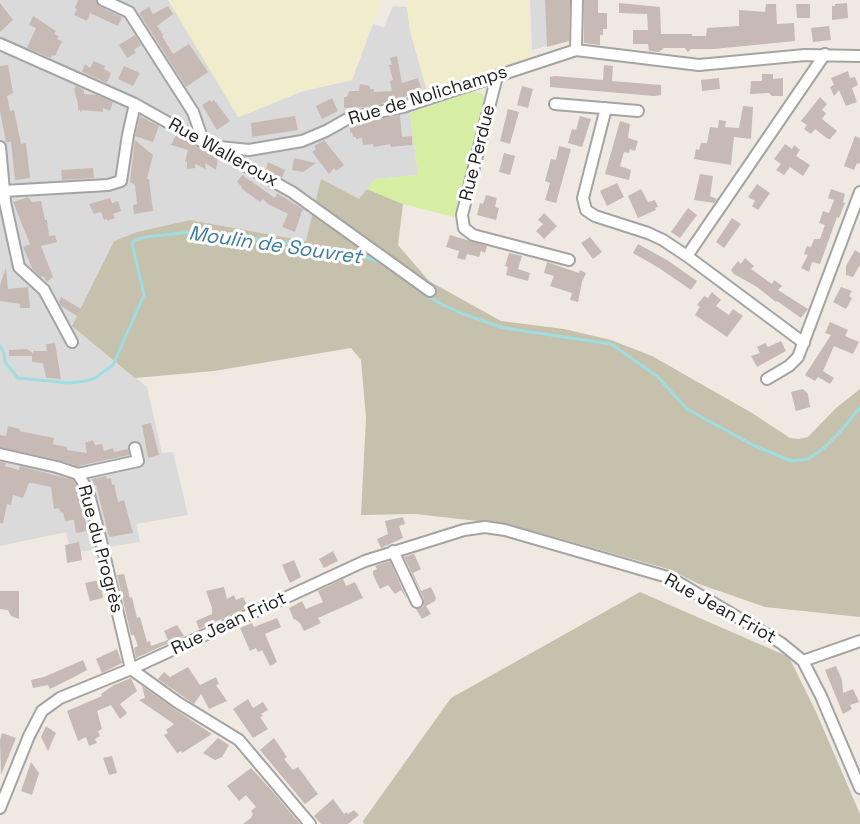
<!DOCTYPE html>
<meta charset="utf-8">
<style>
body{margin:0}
canvas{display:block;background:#efe9e2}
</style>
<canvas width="860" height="824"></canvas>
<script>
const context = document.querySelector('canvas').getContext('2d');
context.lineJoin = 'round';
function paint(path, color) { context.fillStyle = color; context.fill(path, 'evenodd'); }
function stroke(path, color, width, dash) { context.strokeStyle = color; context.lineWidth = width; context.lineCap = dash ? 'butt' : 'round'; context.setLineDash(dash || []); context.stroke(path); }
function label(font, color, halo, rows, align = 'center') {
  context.font = font + ' "Space Grotesk",sans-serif'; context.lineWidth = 6; context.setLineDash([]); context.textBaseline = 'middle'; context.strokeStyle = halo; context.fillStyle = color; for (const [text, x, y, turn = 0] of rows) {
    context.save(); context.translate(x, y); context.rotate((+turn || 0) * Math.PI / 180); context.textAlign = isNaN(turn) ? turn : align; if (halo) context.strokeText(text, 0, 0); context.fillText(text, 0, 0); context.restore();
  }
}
const residential = new Path2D(`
 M0,0h168l71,117 64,-26 49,-11 21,-56 11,3 9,-21 14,1 3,24 17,60 -19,7 10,77 -43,4 -15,20 -54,42 -116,-21 -53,12 -23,9 -41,85 74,61 15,66 11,-1 15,63 -52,9 4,18 -69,11 -5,-21 -66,14z
 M530,0h39v40l-37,10z`);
const construction = new Path2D(`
 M321,179l38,20 8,-10 36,15 -5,41 31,36 72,40 63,8 47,11 41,16 100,57 38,25 9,1 9,-2 28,-29 24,-19v228l-95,-10 -66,-23 -31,-15 -156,-44 -96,-11 -55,1 5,-97 -5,-58 -10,-12 -137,23 -79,7 -63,-52 42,-85 23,-9 53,-12 116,21z
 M640,592l149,65 28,57 43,100v10h-496l-1,-3 88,-123z`);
const farmland = new Path2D(`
 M168,0h213l-29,80 -49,11 -65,26z
 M406,0h122l2,58 -103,33 -17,-60z`);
const grass = new Path2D(`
 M474,91l9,3 2,8 -31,115 -51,-13 -36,-15 8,-10 43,-4 -8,-62z`);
const stream = new Path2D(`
 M426,295l17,10 20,9 41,14 107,16 46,32 30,33 66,36 38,16 17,-2 16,-11 18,-18 18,-23
 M0,346l4,7 1,9 13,16 51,5 17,-2 9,-3 18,-13 31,-70 -12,-52 3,-3 11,-3 45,-5 84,9 93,17 17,6`);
const building = new Path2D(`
 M78,0h18l3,6 23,11 -4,9 -28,-13 -3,8 -13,-6 3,-6 -2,-1z
 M545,0h25l-1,41 -22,6z
 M584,0h14v13h9v16h-4v6h-3v10l-16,-2z
 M0,3l13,17 -13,12z
 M619,3l41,4 1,27h31v2h14l1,-8 32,-2v-16l26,2 1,-8h10l1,20 17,-1 1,18 -81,8h-23l-3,3 -3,-4h-21l-5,4 -10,-1 -1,-7h-15v-14h15l-1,-16 -28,-1z
 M847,3l1,15 -16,2v-14h3v-2z
 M796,4h14v14h-13z
 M168,6l5,8 -16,12 6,9 -1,1 11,18 16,-10 19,28 -22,15 -47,-74 10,-6 4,7z
 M33,16l23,15 -2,3 5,2 -2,3 5,2 -7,15 -3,-1 -1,3 -24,-10 9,-20 -7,-3z
 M829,26l2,14 -18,2 -2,-14z
 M135,35l6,10 -7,5 2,3 -9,5 -8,-13z
 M397,56l5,27 16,-5 4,13 -36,12 -20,4 -22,1v-11h3l2,-6h10l1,-7 10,2v3h4v3l18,-1 -2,-10 3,-1 -4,-15h3l-2,-7z
 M94,61l11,5 -1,3 7,4 -4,10 -25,-11 3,-8 5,4z
 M8,65l5,28 -6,3 3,15 4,-1 7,34 5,-1 4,35 -15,2 -4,-38h-5l-6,-31v-45z
 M604,65l9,1 -1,15 49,4v10l-7,1 -104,-9v-10l5,-1 48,4z
 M124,66l16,7 -7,13 -15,-7z
 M848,71l2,7 5,-1 3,8 -6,3 5,14 -11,4 -7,-16 -5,6 -4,-9 4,-2 -3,-7z
 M762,74h11v5l10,-1v18h-11l-3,-3 -19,1 1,-13h11z
 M719,78l1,11 -18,2 -1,-11z
 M76,86l8,4v4l13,1 16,7 -3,9 -7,-3v4l-21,-2 -1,3 -1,-3h-2v-6l-4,-15z
 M522,86l11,3 -5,19 -11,-3z
 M820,97l7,7 -5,6 4,3 -4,6 15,12 -7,8h-2l-13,-10 -4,5 -7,-5 3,-4 -6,-4z
 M332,98l6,13 -16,8 -6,-13z
 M210,100l1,2 3,-2 16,21 -13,9 -15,-25z
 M743,106l10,1 -2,32 -17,-2 -3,28 -37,-6 2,-10 3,1 2,-7h6l3,-16 8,1 1,-8 7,1 -1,6 14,1z
 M508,109l11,3 -9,32 -10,-3z
 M400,115l2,22 10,-1v9l-21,2 -1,-3 -16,3 -1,-3 -10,1 -1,-7 -6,1v-2h-3l-1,-5 -2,1v-7l2,-1z
 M140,116l19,10 -6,16 -18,-6z
 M295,116l3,14 -46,7 -1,-14z
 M580,116l11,3 -9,28 -14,-4 4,-14 4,1z
 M620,121l10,3 -2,14 10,3 -3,10 -5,-2 -1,4 -5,-1 -4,14 11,4 -2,10 -24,-6z
 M176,135l42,24 -2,11 -11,-7 1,6 -11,-5v4l-8,1v-7h-2l3,-12 -17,-5z
 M855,136l5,2v26l-3,-1 -3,7 -10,-4z
 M135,140l18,15 -6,24h2l4,32 -19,3 -1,-9 4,-1 -2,-19 -5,-3z
 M324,140l20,25 -8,6 -2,-3 -5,6 -17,-22 4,-3 -2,-3z
 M785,144l7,5 2,-4 6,5 -4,6 14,9 -7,11 -13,-9 -6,8 -8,-5 5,-6 -7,-5z
 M559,146l12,3 -15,54 -11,-3 5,-17 -5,-2 6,-22 5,1z
 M504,153l11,3 -5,19 -11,-3z
 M294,158l22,5 -13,9 -11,-2z
 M268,162l17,8 -3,8 -16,-9z
 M93,168l1,10 -32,2 -1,-10z
 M700,174l13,2 -3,20 7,3 -3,4 -20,-3z
 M242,175l33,23 2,-5 27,17 -2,1 -7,21 -13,-5 6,-13 -20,-10 -5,-5 -3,3 -19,-14 1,-1 -5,-5z
 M617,183l7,14 -17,9 -7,-15z
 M757,184l13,9 -12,17 -6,-4 3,-5 -7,-4z
 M641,189l7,13 7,-2 3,7 -3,1 1,2 -18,8 -10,-22z
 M831,189l14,5 -2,8 2,1 -6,15 -2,-1 -17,47 -8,-2 -3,10 -8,-4 7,-13 -4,-1 3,-8 4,1 3,-8h6l5,-14 -6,-2 4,-12 6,2 5,-13 -6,-2z
 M486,195l11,3 -2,9 4,1 -3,12 -19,-5 3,-12 3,1z
 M28,197l4,5 9,-1 4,19h2l2,16 6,-1 2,7 -16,4 12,31 -6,5 -4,-6 -2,1 -8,-7 -10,-23 7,-3 -17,-42z
 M110,198l2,5 6,-2 3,10 -8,3 2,4 -8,3v-2l-3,1 -3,-8 -7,2 -5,-10z
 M688,208l9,7 -17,23 -9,-6z
 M544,213l13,13 -13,13 -8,-8 7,-7 -5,-4z
 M732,218l9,6 -17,24 -8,-6z
 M450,235l37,11 -2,7 -4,-2 -2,6 -12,-3 -2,6 -8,-2 2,-7 -13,-4z
 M590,237l12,15 -9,7 -12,-16z
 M638,244l29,16 30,21 -6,9 -32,-22 -26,-15z
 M855,250l5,3v12l-7,12 -7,-2v-9z
 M509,253l13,3 -4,13 12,4 -2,8 -22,-6 2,-8 -3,-1z
 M745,258l9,8 -3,3 21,15 2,-4 8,6 -4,4 30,19 -7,9 -24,-17 -1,1 -19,-15 -23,-13 -3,-4 7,-9 3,3z
 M547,262l32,11 1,-3 6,3 -4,9 -4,20 -8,-2 2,-7 -22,-7 4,-10 -10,-3z
 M6,267l2,22 20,-2 2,21h-10v-4l-20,-3v-15z
 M841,287l11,4 -3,5 3,2 -6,11 -13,-7z
 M712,292l9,8 -5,6 13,9 4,-6 10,7 -16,21 -32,-22 5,-8 -3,-2 7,-9 4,2z
 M61,297l20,12 -4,7 -16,-10 -2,-5z
 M830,322l18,8 -3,6 14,6 -6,12 -19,-8 -11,25 11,7 -4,6 -12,-7 -3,4 -10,-6 26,-40 -6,-2z
 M781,341l5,10 -29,16 -6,-11 9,-3 -3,-6 8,-4 3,4z
 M55,343l6,36 -15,-1 -3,-15 -11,-1v-6h-23v-6l18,-1 6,4v-2h14l-1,-7z
 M803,389l5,5 2,13 -14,4 -5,-19z
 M151,423l8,32 -11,3 -6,-33z
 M8,426l12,3 -1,2 35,7 -1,6 14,3v3l20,3 -2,-10 8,-3 2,5 7,-1 2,7 9,-3 1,4 14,-3 1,6 -51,11 -19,-6 -59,-13v-12l6,1z
 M0,462l6,1 -1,3 14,4 1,-4 53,14 8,14 6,37 -11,2 -2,-13 -9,1 -2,-9 -2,1 -2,-5 -5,1 -3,-22 -19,-4h-3l-6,15 -10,-3 -2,10 -4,-1 -4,19h-3z
 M106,476l1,3 4,-1 1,7 2,-1 4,18 6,-2 9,33 -24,4 -13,-52h-2l-2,-6z
 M403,517l2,7 -6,2 4,12 -22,10 -4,-9 11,-5 -3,-13z
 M79,542l3,18 -15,3 -2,-18z
 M333,551l5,10 -14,7 -5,-9z
 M414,554l7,15 -8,4 8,18 10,-4 5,11 -1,3 -9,5 5,8 -9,5 -6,-10 7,-2 1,-8 -20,-42z
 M294,560l7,17 -11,6 -8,-18z
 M390,561l16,36v1l-5,-8 -6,4 -7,-9 -8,4 -4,-8 -3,-7v-3l4,-2 -2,-3z
 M124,574l6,24 2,-1 5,21 3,-1 7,25 3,-1 1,5 17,-6 -4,-9 13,-6 7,11 -48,22 -2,-10 4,-2 -4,-11h-3l-14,-60z
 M343,579l3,7 9,-4 8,16 -45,20 3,5 -17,8 -4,-8 -5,-4 -1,1 -5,-12 13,-7 4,8 17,-7 -5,-11z
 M100,580l3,18 -13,3 -5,-18z
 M224,587l3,12 7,-4 2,5 7,-3 5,10 -49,22 -3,-8 16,-7v-6l-6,-17z
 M0,591h19v28l-8,-3 -3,-6 -8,-1z
 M277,618l4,9 -16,7 12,28 -7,4 -8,-16 -4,2 -2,-4 -6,3 -10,-23 12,-5 2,4z
 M117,649l5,14 -20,10 -6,-14z
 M83,660l4,10 -9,5 -28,14 -2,-4 -15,3 -2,-8 13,-3z
 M836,666l6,14 1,13 10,-4 6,13 -9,3 2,4 -9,5 -18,-44z
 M188,667l12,18 16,-8 3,7 -3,1 11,16 -18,8 -8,-15 -7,10 -36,-25 6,-7 6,5z
 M131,678l6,13 -17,13 7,9 -7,6 -9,-14 -14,6 5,18 -4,2 2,5 -5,3 2,4 -8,3 -3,-9 -8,4 -11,-30 35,-15 -1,-2 13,-9z
 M142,686l31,22 39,26 -30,19 -1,-2 -4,2 -13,-18 4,-2 -2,-3 8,-6 -35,-24 6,-2z
 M248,699l5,9 10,-6 5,8 -7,4 2,2 -3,1 8,12 -15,9 -20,-29z
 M46,726l10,7 -8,18 -7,-14z
 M2,733l14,5 -15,37 -1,-35z
 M218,738l11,7 -7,12 -7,3 -12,-7z
 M274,738l13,19 -3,2 9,11 5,-3 20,27 -13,10 -45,-54z
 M112,756l5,17 -8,2 -6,-17z
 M31,762l8,11 -7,22 -11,-4z
 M251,768l22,24 27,32h-57l8,-6 2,-4 -2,-3 5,-4 -10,-12 -7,6 -12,-15z
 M333,799l11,15 3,-2 1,2 6,-4 5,5 -11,9h-27l-7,-8z`);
const minor = new Path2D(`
 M103,0l26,12 64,100 11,31
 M0,44l135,60 157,88 138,99
 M576,50l1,-50
 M497,76l-35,139 2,13 9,7 96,25
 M555,104l83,7
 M606,108l-23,90 3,12 9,6 53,17 15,7 24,16 117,87
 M209,146l40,4 53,-9 24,-10 23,-13 54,-11 173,-57 123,15 106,-10 55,1
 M0,147l5,55 14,65 25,23 28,52
 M4,191l104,-6 13,-4 7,-46 7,-31
 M687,256l138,-202
 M767,379l22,-13 9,-9 62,-165
 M0,454l57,13 21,7 10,17 13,50 30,128
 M78,474l60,-13 -3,-13
 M393,551l24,51
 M803,661l57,-20
 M131,669l46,33 62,38 71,84
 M0,808l29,-72 13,-25 18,-13 71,-29 234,-108 99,-31 21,-3 20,3 166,48 110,65 22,18 18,35 39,92`);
const streetNames = [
 ["Rue de Nolichamps",428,96,-17],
 ["Rue Walleroux",223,153,29],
 ["Rue Perdue",478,153,-76],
 ["Rue du Progrès",100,549,75],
 ["Rue Jean Friot",720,609,29],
 ["Rue Jean Friot",229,624,-25]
];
const waterNames = [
 ["Moulin de Souvret",275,246,8]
];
paint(residential, '#dbdada');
paint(construction, '#c5c1ad');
paint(farmland, '#f0eccc');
paint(grass, '#d5eea4');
stroke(stream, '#9fdde1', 3);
paint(building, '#c7bab5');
stroke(minor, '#a4a4a4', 14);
stroke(minor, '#fff', 10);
label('18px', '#1d1d1d', '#fff', streetNames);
label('italic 20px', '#3c7c9c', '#fff', waterNames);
</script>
